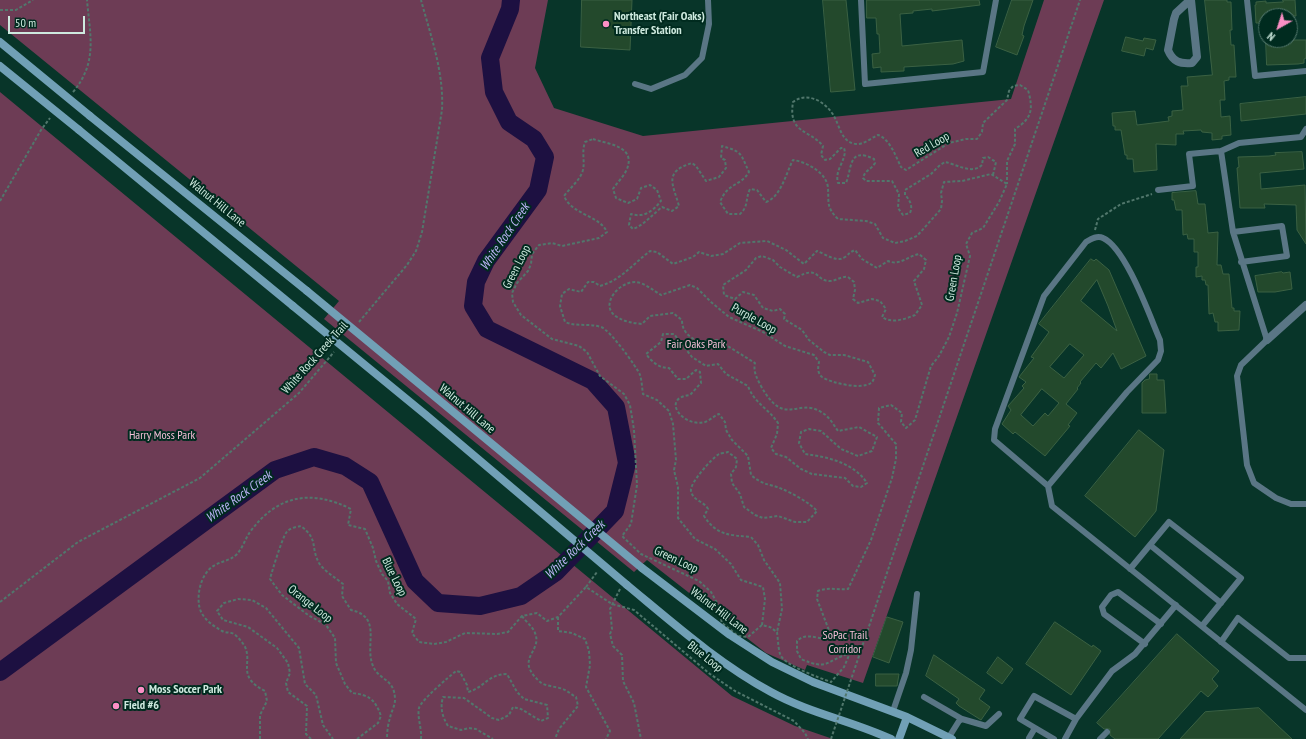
<!DOCTYPE html>
<style>
body{margin:0}
#map{position:relative;width:1306px;height:739px;overflow:hidden;background:#083529;font-family:"PT Sans Narrow",sans-serif}
canvas{display:block}
.north{position:absolute;left:1258px;top:8px;width:40px;height:40px;box-sizing:border-box;background:#002b1f;border:1px solid #52776c;border-radius:50%;rotate:219deg;font-size:11px;font-weight:700;line-height:16px;text-align:center;color:#ceeadf}
.north::after{content:'';display:block;margin:auto;width:14px;height:18px;background:#fb8fc5;clip-path:polygon(50% 0,100% 100%,50% 72%,0 100%)}
.scale{position:absolute;left:8px;top:16px;width:77px;height:18px;box-sizing:border-box;border:2px solid #ceeadf;border-top:0;padding-left:5px;font-size:12px;line-height:14px;white-space:nowrap;color:#ceeadf;-webkit-text-stroke:3px #002b1f;paint-order:stroke}
</style>
<div id="map">
<canvas width="1306" height="739"></canvas>
<div class="north">N</div>
<div class="scale">50 m</div>
</div>
<script>
const context = document.querySelector('canvas').getContext('2d');
context.lineJoin = 'round';
function paint(path, color) { context.fillStyle = color; context.fill(path, 'evenodd'); }
function stroke(path, color, width, dash) { context.strokeStyle = color; context.lineWidth = width; context.lineCap = dash ? 'butt' : 'round'; context.setLineDash(dash || []); context.stroke(path); }
function label(font, color, halo, rows, align = 'center') {
  context.font = font + ' "PT Sans Narrow",sans-serif'; context.lineWidth = 4; context.setLineDash([]); context.textBaseline = 'middle'; context.strokeStyle = halo; context.fillStyle = color; for (const [text, x, y, turn = 0] of rows) {
    context.save(); context.translate(x, y); context.rotate((+turn || 0) * Math.PI / 180); context.textAlign = isNaN(turn) ? turn : align; if (halo) context.strokeText(text, 0, 0); context.fillText(text, 0, 0); context.restore();
  }
}
const green = new Path2D(`
 M0,0h548l-13,68 19,40 89,28 368,-37 33,-99h60l-241,683 -56,-18 -2,5 -39,-17 -119,-93 -13,12 -310,-253 15,-18 -339,-276z
 M0,92l732,604 63,30 38,13h-833z`);
const river = new Path2D(`
 M0,672l275,-202 39,-13 31,9 25,16 45,99 23,22 42,3 41,-10 35,-24 59,-61 12,-48 -11,-56 -23,-26 -106,-52 -14,-23 3,-24 10,-21 52,-71 7,-33 -11,-18 -25,-17 -15,-30 -4,-34 20,-49 1,-9`);
const building = new Path2D(`
 M582,0h50l-2,50 -49,-3z
 M823,0h23l9,90 -24,2z
 M867,0h112l1,5 -48,6v-2l-19,2v2l-13,1 2,32 60,-6 2,21 -11,3 -49,3v4l-23,1v-5l-8,1 -1,-14 8,-1 -1,-19h-2l-1,-16h-9z
 M1012,0h21l-9,26 -2,9 2,1 -7,19 -21,-8z
 M1205,0h22v2h4l1,28h-2l1,15h3l2,32h-7v3l-5,1 1,19h-5l1,17 9,-1 1,19 -9,1v3l-10,1v-7l-10,-1 -1,-2 -18,1 1,3h-8v11l-20,-1 1,26 -23,2 -1,-13h-6v-4h-2l-4,-25h-6v-4h-2l-1,-13 23,-2 2,14 32,-4 -1,-4 4,-1v-5l11,-1 -2,-24h7l-1,-9 25,-2z
 M1283,0h12l1,16h-30v7h-10l-1,-18h1v-3l10,-1v2l17,-1z
 M1126,37l17,4 1,-3 12,2 -3,10 -7,-2 -2,8 -22,-5z
 M1266,40h40v18l-2,1v4l-6,1 -31,1z
 M1306,97v17l-65,7 -1,-17z
 M1302,152l2,17 -44,4 1,16 44,-4 1,59 -9,-14 -1,-25 -32,-1 1,4h-25l-3,-40 2,-1 -1,-10 31,-1 7,-1 -1,-2z
 M1196,191l2,13h7l3,29 10,-1 -1,33h4l2,9h6l3,34h2v3h6l-1,19 -21,1v-9h-3l-2,-9 -4,1 -1,-29h-2l-1,-5h-3v-4l-6,1v-10h2v-15h-4v-13h-6l-1,-5 -4,1 -1,-25h-6l-2,-10h-2v-7z
 M1091,259l3,2 2,-2 13,11 37,86 -25,13 -8,-16 -12,15 -5,-5 -16,19 1,1 -4,5 1,1 -12,15 11,9 -9,12 2,1 -25,30 -30,-24 -2,2 -11,-10 9,-14 -3,-4 16,-18 -2,-2 4,-4 -7,-5 15,-19 -3,-1 18,-25 -10,-8zM1097,280l11,26 9,25 -36,-30zM1070,344l14,11 -20,23 -14,-11zM1042,389l17,14 -11,13 -3,-3 -12,13 -12,-11z
 M1282,272l1,1 7,-1 2,17 -17,3h-17l-3,-16z
 M1150,374h7v6h7l2,33h-24v-30l3,-3 4,-1z
 M1139,430l25,20 -8,61 -21,26 -50,-41z
 M887,617l16,5 -14,41 -16,-6z
 M1055,622l37,25 1,-2 8,6 -30,44 -45,-31z
 M1177,634l42,37 -7,8 6,7 -10,11 -7,-6 -43,48h-43l-5,-4v-6h-6l-7,-6z
 M934,655l51,35 -6,9 11,8 -9,13 -22,-14 -3,-3 3,-4 -33,-23z
 M998,657l15,12 -11,15 -15,-11z
 M876,674h23l-2,12h-21z
 M1259,708l33,31h-112l25,-27z`);
const path = new Path2D(`
 M0,10h16l17,-10
 M73,92c25,-30 17,-56 14,-92
 M593,139c15,5 43,7 34,30 -3,7 -10,14 -14,20l3,9 12,5 9,-4 4,-11 9,-3 7,5 4,11c-8,10 -17,17 -30,13l-2,11 4,4c11,-4 19,-14 29,-22l10,4 7,-5c-6,-22 -16,-34 13,-43l4,3 10,15 13,-4 7,-9 -1,-8 -4,-2 1,-12c21,6 18,7 27,26 -9,15 -21,10 -29,30l8,12h12c9,-8 5,-15 10,-25l7,1 9,12c15,-5 20,-29 27,-42 14,2 34,13 35,28 1,15 -2,19 10,31l28,2 9,3 8,14 12,5 10,-2 12,-5 24,-27 1,-8 -1,-8 3,-11 18,-1 29,-7 16,10 -8,18 -16,26 -11,5 -6,11 4,12 -13,57 -8,24 -10,19 -8,10 -16,54 -9,8 -5,-6 1,-9 -11,-8 -12,3 -1,15 18,21v15l-4,19 -21,62 -23,49c-11,1 -20,-2 -30,2l-1,8 13,34 -2,6c-12,0 -22,-7 -31,2v10l4,8c28,12 24,2 49,-6l-6,14 -13,15c-11,-4 -48,-17 -51,-28 -2,-7 -2,-15 -3,-22l-7,-5 -8,-2 -14,12 -10,-1 -16,-13 -5,-20 -6,-11 -12,-11 -58,-27 -19,-18 9,-12 6,-39 -3,-55 -4,-25 -6,-11 -24,-18 -13,-24 -8,-6 -27,-7 -31,-24 -8,-13 -1,-9 5,-10 11,-12 3,-7 1,-10 7,-9 13,-2 10,3 37,-8 8,-6c-8,-17 -35,-17 -43,-36 6,-8 14,-14 18,-23 4,-10 -1,-19 3,-31z
 M993,175l3,-13 -8,-5 -5,1 -1,7c-10,10 -26,-1 -37,-3l-5,3 -9,9 -26,16v5c5,5 8,11 5,18l-7,2 -5,-7 1,-14 -7,-13h-26l-3,-3c2,-8 8,-8 12,-15l-1,-4c-26,-13 -22,10 -28,24h-8c-4,-14 10,-24 6,-35h-3l-11,11 -5,1 -4,-5 2,-9c-14,-17 -35,-12 -30,-44 13,-10 30,-2 39,11 8,11 8,29 24,31 7,1 15,-6 22,-9 12,4 18,22 23,32l5,3 43,-27 17,-4h11l5,-7 1,-9 24,-23 2,-9 4,-5 7,-1 8,5c5,18 5,28 -13,39v15l-8,17v23
 M0,201l41,-71 9,-12
 M1095,230l3,-11 23,-15 31,-10
 M359,322l48,-57 9,-14 6,-19 20,-122c2,-38 -11,-73 -21,-110
 M586,587l11,-15
 M620,589l-10,20 2,20 -2,5 3,12 9,9 1,26 11,22 7,36
 M0,602l78,-60 122,-64 99,-85 35,-41
 M522,616c4,6 11,11 13,17 8,19 -21,25 4,48 5,6 19,5 26,9 4,2 7,5 11,7l2,9 -19,23 -4,10
 M558,617v14l14,2 13,6 4,12 1,14 -4,22 24,44 -4,8
 M762,625l3,-26 -2,-12 -22,-7 -10,-16 -16,-15 -20,-10 -17,-21v-31l-4,-17 2,-10 -3,-36 -4,-13 -12,-11 -14,-6c-1,-6 -1,-13 -3,-19 -3,-8 -31,-46 -39,-48 -13,-4 -24,0 -36,-5l-5,-16 2,-12 7,-5 12,3 7,-10h6l6,4c21,-6 33,-22 50,-35l7,1 16,12 20,-7 6,-5 12,4 12,-2 17,-11 27,-2 19,9 18,14 13,-13c8,3 20,12 28,6 4,-3 5,-5 10,-7l7,9 15,9 11,-7c12,5 20,-5 31,-7l7,6 -2,9 -10,12 8,24 -7,10c-10,4 -23,9 -33,2l4,-8 -6,-8 -8,-2 -14,4 -5,-4 2,-9 -1,-8 -6,-5c-7,-1 -12,4 -18,4 -15,0 -10,-16 -33,-4l-17,-10 -7,-7 -11,-4 -6,2 -10,12 -23,15 1,10 11,4 8,-7 11,3 9,13 10,3 7,-2 5,5 -1,5 18,11 7,10 15,12 6,3h14l24,7 7,13c-1,3 -2,7 -4,8 -9,7 -40,0 -49,-6 -5,-4 -4,-10 -3,-15l-5,-7 -29,-9 -22,-14 -34,-15 -18,-15 -14,-14 -7,-3 -29,10c-7,-4 -16,-12 -25,-13 -17,-1 -38,24 -19,35 8,5 16,6 25,7l8,-8 23,-3 9,7c0,12 7,16 16,22l20,-2 37,23c-2,9 2,15 6,23 24,43 36,11 60,26 8,4 12,12 17,19l21,-4 18,10 -5,14 -14,5 -17,-7 -20,-18 -12,-2 -8,3 -2,11 6,11c23,3 49,9 62,29l-6,4 -8,-1 -8,-8 -33,-4 -11,-5 -15,-12 -10,-3 -5,-6 6,-14 1,-11c-9,-14 -24,-20 -30,-37l-22,-12 -8,-10 -12,2 -14,-9 -18,-23h-11l-2,8 -15,12c6,8 13,14 23,14l9,11h8l10,-9 4,2 1,11 -11,12c-30,3 -7,33 15,27 5,-2 9,-6 14,-8l6,8 1,8 6,10 16,16 3,19c13,11 17,8 31,14 10,4 28,14 35,22l-10,11h-12l-17,-6 -15,2 -8,-3 -11,-8 -4,-13 -8,-11 -1,-9 5,-7 1,-8 -9,-7c-3,1 -7,1 -9,2 -7,4 -30,30 -28,37 2,10 13,10 17,18l-4,7c13,20 26,19 47,21l7,8 6,15 16,23 2,26 -5,23
 M861,650l219,-650
 M260,739v-24l7,-14 -2,-10c-30,-15 -11,-29 -21,-46 -3,-4 -6,-8 -10,-11 -4,-2 -8,-1 -12,-3 -10,-6 -21,-13 -23,-26 -2,-14 3,-33 16,-40 7,-4 14,-4 21,-10 7,-7 9,-16 14,-23 27,-37 61,-43 101,-23l-3,16 17,4 8,19 3,13 6,13 6,7 2,12 7,11 19,15 -4,14 7,9 15,2 12,-2 19,-9 32,1 11,-2 14,-16 15,-3 10,8 11,-4 28,-30 26,17 22,6 76,64 25,17 59,30 11,12 3,6
 M311,739l-5,-5 1,-28 -19,-14 -2,-9 4,-10 -2,-10 -11,-15 -29,-21 -25,-7 -6,-9 7,-8 14,-4 14,1 14,8 33,40 6,36 11,11 7,30 10,14
 M357,739l21,-16 3,-7c-6,-17 -12,-21 -29,-23l-7,-9 -9,-21 -1,-25 -9,-13 -18,-10 -26,-20 -12,-16c2,-8 12,-40 16,-46 3,-5 10,-6 15,-7 18,14 9,20 18,37 5,8 17,15 24,21l-1,12 9,14c32,7 13,35 22,56 6,15 22,12 22,34 0,6 -4,12 -5,18 -2,6 -3,14 -3,21
 M421,739c1,-11 -4,-21 -2,-31 2,-8 30,-31 37,-37l4,1 7,13 1,7c16,-4 20,-18 39,-18l10,18 7,7 23,6 1,13 -7,3 -20,-12 -8,-2 -4,8 -10,5 -7,-2 -28,-20 -21,-1c-3,11 -1,19 5,29l13,4 8,-2 7,1 17,10`);
const service = new Path2D(`
 M861,0l4,84 118,-12 13,-72
 M1247,0l8,76 51,-5
 M635,84l16,5 34,-14 17,-17 7,-34 -1,-24
 M1306,129l-5,8 -62,6 -18,8 12,81 34,108 -26,25 -4,11 10,89 7,18 22,15 15,6h15
 M1158,190l35,-4 -4,-32 32,-3
 M1233,232l49,-6 5,30 -46,6
 M1048,486l79,-94 31,-32 3,-9 -1,-11c-10,-23 -34,-92 -57,-102 -6,-3 -12,1 -17,4l-42,54 -49,133 -1,11 54,46 4,20 254,204
 M1150,545l71,58
 M1130,569l39,-47 72,56 -39,48
 M1221,642l17,-24 51,40h17
 M1145,644l-41,-30 -2,-7 9,-12 7,-3 43,32
 M924,697l38,22
 M893,711l13,-38 5,-23 6,-56
 M949,737l10,-16 3,-2 24,7 13,-12
 M1029,738l6,-10
 M1054,739l-34,-20 14,-23 42,23
 M1065,739l11,-20 36,-48 23,-17 41,-49
 M1100,739l7,-7`);
const minor = new Path2D(`
 M1190,0l-14,13 -2,6 -6,31c5,12 12,14 24,13l5,-6 -6,-57
 M1267,340l39,-35`);
const secondary = new Path2D(`
 M90,116l217,175
 M79,130l214,176
 M642,568l88,67 42,27 41,20 94,35 45,22
 M627,585c46,38 92,79 144,107 38,21 81,29 120,47
 M899,739l8,-22`);
const pathBridge = new Path2D(`
 M831,739l30,-89`);
const secondaryBridge = new Path2D(`
 M0,42l90,74
 M0,66l79,64
 M307,291l335,277
 M293,306l133,109 201,170`);
const markers = [
 [606,24,4,"#fb8fc5"],
 [141,690,4,"#fb8fc5"],
 [116,706,4,"#fb8fc5"]
];
const poiNames = [
 ["Northeast (Fair Oaks)",614,17],
 ["Transfer Station",614,31],
 ["Moss Soccer Park",149,690],
 ["Field #6",124,706]
];
const streetNames = [
 ["Red Loop",932,145,-30],
 ["Walnut Hill Lane",217,203,39],
 ["Green Loop",517,267,-63],
 ["Green Loop",954,278,-80],
 ["Purple Loop",754,319,29],
 ["White Rock Creek Trail",315,358,-48],
 ["Walnut Hill Lane",467,409,40],
 ["Green Loop",676,560,25],
 ["Blue Loop",394,577,64],
 ["Orange Loop",310,604,38],
 ["Walnut Hill Lane",719,611,37],
 ["Blue Loop",705,657,39]
];
const parkNames = [
 ["Fair Oaks Park",696,345],
 ["Harry Moss Park",162,436],
 ["SoPac Trail",845,636],
 ["Corridor",845,650]
];
const waterNames = [
 ["White Rock Creek",505,237,-56],
 ["White Rock Creek",239,497,-36],
 ["White Rock Creek",575,550,-44]
];
paint(green, '#6d3c55');
stroke(river, '#1d1041', 18);
paint(building, '#23492c');
stroke(building, '#3b6143', 1);
stroke(path, '#51776c', 2, [3, 2]);
stroke(service, '#5a7685', 6);
stroke(minor, '#5a7685', 8);
stroke(secondary, '#71a0b6', 8);
stroke(pathBridge, '#51776c', 2, [3, 2]);
stroke(secondaryBridge, '#71a0b6', 8);
for (const [x, y, r, color] of markers) { const dot = new Path2D(); dot.arc(x, y, r, 0, 2 * Math.PI); context.fillStyle = color; context.fill(dot); stroke(dot, '#002b1f', 1.5); }
label('bold 12px', '#ceeadf', '#002b1f', poiNames, 'left');
label('12px', '#ceeadf', '#002b1f', streetNames);
label('12px', '#f6bed7', '#002b1f', parkNames);
label('italic 13px', '#bdb4f8', '#002b1f', waterNames);
</script>
